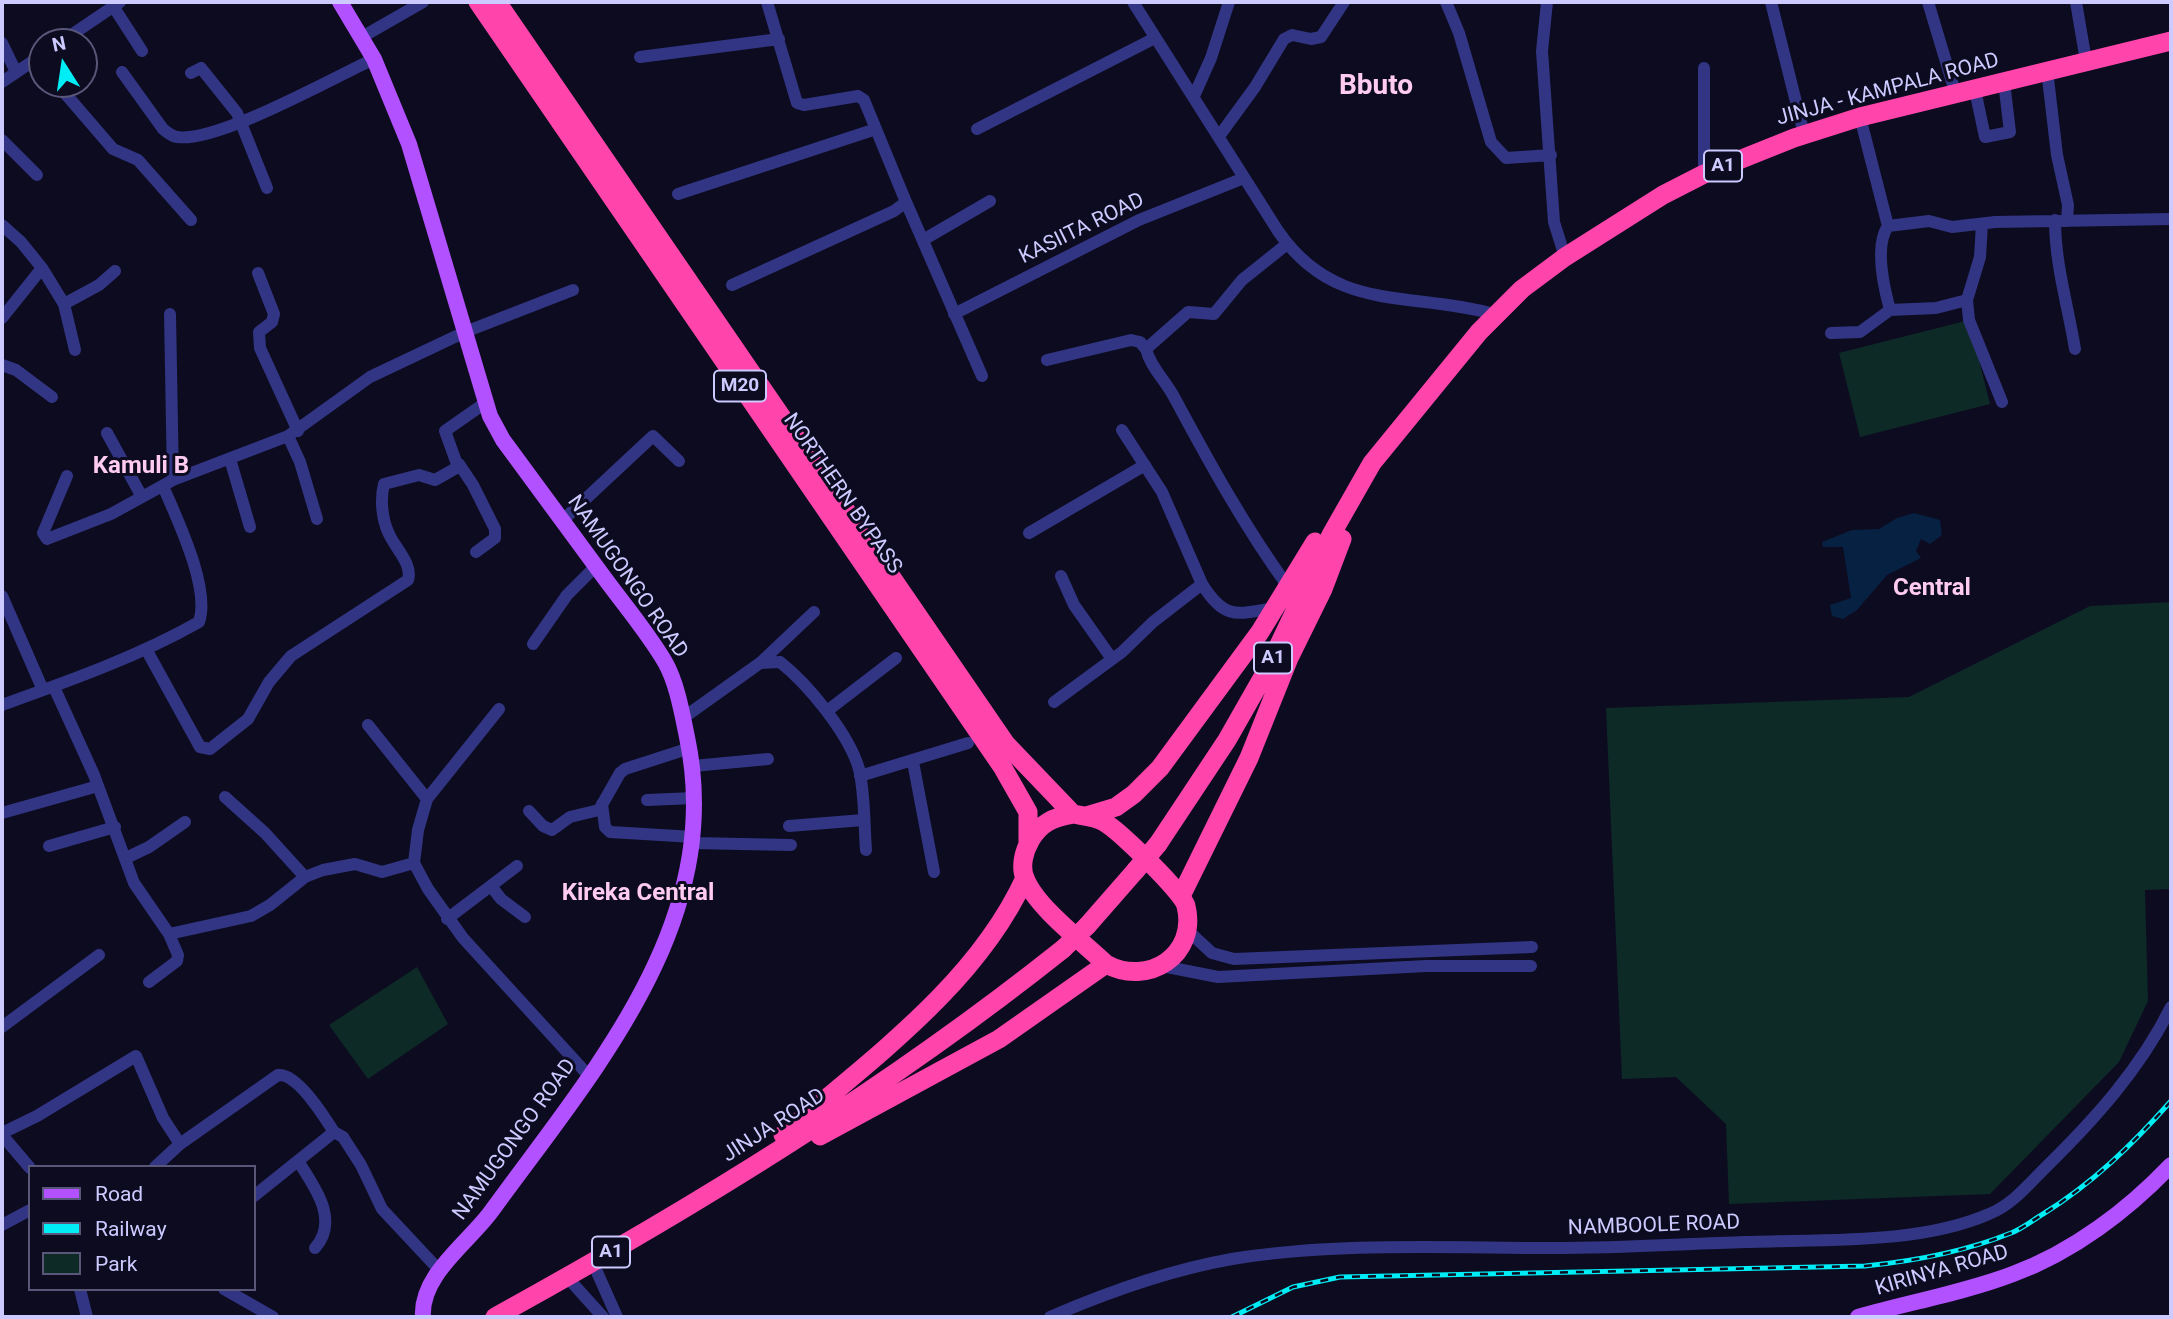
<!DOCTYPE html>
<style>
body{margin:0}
#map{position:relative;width:2173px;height:1319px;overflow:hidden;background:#0d0b20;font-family:Roboto,sans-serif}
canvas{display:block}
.frame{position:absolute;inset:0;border:4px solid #cccaff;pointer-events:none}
.legend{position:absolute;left:28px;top:1165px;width:228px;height:126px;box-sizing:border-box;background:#0d0b20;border:2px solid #595779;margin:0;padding:9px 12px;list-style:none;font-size:21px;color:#cccaff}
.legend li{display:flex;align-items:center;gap:14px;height:35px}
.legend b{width:35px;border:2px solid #595779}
.north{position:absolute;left:28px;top:28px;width:70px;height:70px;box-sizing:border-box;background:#0d0b20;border:2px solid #595779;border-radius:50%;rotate:348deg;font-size:19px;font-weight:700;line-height:28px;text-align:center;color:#cccaff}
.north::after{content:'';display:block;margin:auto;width:24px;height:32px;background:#00edf5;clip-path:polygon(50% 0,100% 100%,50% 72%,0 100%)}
</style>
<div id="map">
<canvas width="2173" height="1319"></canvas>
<div class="frame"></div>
<ul class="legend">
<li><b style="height:9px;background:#b251ff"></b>Road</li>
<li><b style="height:9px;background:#00edf5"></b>Railway</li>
<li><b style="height:19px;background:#0d2a27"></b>Park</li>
</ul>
<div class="north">N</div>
</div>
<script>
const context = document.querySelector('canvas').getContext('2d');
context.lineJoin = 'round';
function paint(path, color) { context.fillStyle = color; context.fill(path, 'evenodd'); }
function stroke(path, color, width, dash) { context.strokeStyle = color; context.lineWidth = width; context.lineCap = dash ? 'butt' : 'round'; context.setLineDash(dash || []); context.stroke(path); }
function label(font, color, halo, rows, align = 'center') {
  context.font = font + ' Roboto,sans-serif'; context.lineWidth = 6; context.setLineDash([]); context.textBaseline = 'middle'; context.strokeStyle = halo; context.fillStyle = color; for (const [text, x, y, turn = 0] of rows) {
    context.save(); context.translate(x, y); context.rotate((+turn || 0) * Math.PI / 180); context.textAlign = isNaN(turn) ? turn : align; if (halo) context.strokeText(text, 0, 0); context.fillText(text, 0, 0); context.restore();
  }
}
const green = new Path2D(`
 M1969,320l21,84 -130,33 -21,-84z
 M2171,602v287l-26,1 3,111 -29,61 -129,132 -261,10 -3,-80 -50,-47 -54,2 -16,-371 303,-11 181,-91z
 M417,967l31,57 -80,55 -39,-54z`);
const water = new Path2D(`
 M1914,513l26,7 2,15 -12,9 -9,-5 -5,12 5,7 -34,17 -30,35 -14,9 -11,-3 -2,-11 21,-7 -8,-51h-20l-1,-5 30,-12 27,-1 18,-11z`);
const minor = new Path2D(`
 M1133,2l145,229c57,83 132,60 216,83
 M1446,2l13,31 32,109 15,16 45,-3
 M1547,2l-5,49 12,171 11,35
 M1771,2l33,132
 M1928,2l28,93
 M2076,2l10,59
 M113,6l29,45
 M362,37l61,-35
 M61,42l59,-40
 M2,43l14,29
 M640,57l139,-18
 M2047,70l10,85 11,50 -1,16
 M122,72l41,57c4,3 8,7 14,8 41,6 155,-59 197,-78
 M191,73l10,-5 36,45 30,75
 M2,82l40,-27
 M57,84l56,65 25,11 53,60
 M1975,90l10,47 25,-5 -6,-50
 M1194,96l17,-38 18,-56
 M1860,117l28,109 41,-5 23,6 43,-5 176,-3
 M977,129l178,-91
 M1220,135l35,-48 29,-48 8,-4 19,4 10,-2 23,-35
 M2,140l35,35
 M1704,174v-106
 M678,194l198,-65
 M906,202l76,174
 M2055,220c0,44 13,86 20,129
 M1982,224l-2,33 -13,43 2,20 33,82
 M2,225l19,17 21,26 -40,50
 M1888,226c-14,20 -4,62 2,84l46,-2 31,-8
 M923,240l67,-39
 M1287,244l-45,36 -28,34 -26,-2 -42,37c4,17 18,30 27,46 36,67 71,131 116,193
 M42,268l22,36 11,46
 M258,273l16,41 -2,8 -13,10 1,16 38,83
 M732,285l162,-74 12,-9 -42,-102 -6,-4 -54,9 -7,-2 -30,-101
 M64,304l35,-19 16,-14
 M170,314l3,166
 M954,314l185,-94 105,-42
 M1831,333l29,-1 30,-22
 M1047,360l84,-20 9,2 6,7
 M2,365l14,5 36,27
 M1122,430l40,62 40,92
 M107,433l35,64
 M288,436l12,26 17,57
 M230,459l20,68
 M459,464l14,21 22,44v9l-19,14
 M67,476l-24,57 4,6 64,-25 62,-34 115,-44 82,-59 95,-45 108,-42
 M563,520l90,-84 26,25
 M1029,533l116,-68
 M1061,576l13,29 38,54
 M2,596l41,94
 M533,644l34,-49 29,-29
 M146,649l54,98 10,2 38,-30 21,-37 22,-26 117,-76c5,-16 -13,-32 -19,-46 -7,-14 -9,-35 -5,-50l35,-9 16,5 23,-13 -13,-36 40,-28
 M760,663l54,-51
 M54,687l40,88 40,108 35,51 82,-18 19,-11 35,-28 18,-7 32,-6 27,8 32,-9
 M1054,702l68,-50 31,-30 49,-38c23,37 35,30 73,24
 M2,705c67,-24 135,-48 197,-83 12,-34 -23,-105 -36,-136
 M827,711l69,-53
 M683,718l77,-55 20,-1c28,22 69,72 79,107 6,25 5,56 7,81
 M368,725l59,74 -9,31 -4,33 14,26 35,49 126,138
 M913,762l21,110
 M693,766l75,-7
 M860,776l108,-33
 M225,797l40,36 40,44
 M427,799l72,-90
 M647,800l47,-2
 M602,804l3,23 5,5 84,5
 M529,811l14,15 9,4 18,-13 29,-7 21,-37 5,-4 65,-21
 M2,813l96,-27
 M789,826l74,-6
 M693,843l98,2
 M49,846l66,-19
 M126,858l23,-11 36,-25
 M491,886l10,13 24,18
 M447,919l70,-53
 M1186,929l26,24 22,6 298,-12
 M1162,966l56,11 208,-11h105
 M149,982l28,-21 1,-6 -9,-21
 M2,1027l97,-72
 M2,1133l35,-17 99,-60 27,62 17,26
 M2,1135l28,33
 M298,1161c16,25 42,59 17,87
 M155,1167l25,-23 98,-69c19,-2 46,41 56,57
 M254,1196l80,-64 9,5 18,28 21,44 58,62
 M2,1225l28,-15
 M593,1263l24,54
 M567,1277l36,40
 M80,1289l7,28
 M224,1289l49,28
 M1050,1317c58,-25 119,-47 182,-58 106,-17 214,-11 321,-11 64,0 128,-4 192,-6 76,-3 173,3 244,-28 23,-9 40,-30 57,-47 48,-47 95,-99 125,-160`);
const major = new Path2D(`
 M340,2l34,57 35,85 81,272 13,24c34,46 68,93 103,140 20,27 42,53 59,82 12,21 17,51 22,75 39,185 -93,333 -194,472 -22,32 -73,65 -70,108
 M1858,1317c52,-15 105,-24 155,-43 60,-22 115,-64 158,-109`);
const highway = new Path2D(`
 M478,2l525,766 25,44v33
 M497,2l509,742 67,70
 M1073,814c10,2 23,3 31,8 14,8 79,70 82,84 12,49 -38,81 -80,58 -23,-22 -70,-57 -81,-86 -5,-11 -1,-27 5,-37 10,-18 24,-24 43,-27z
 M1086,816l30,-9 18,-13 26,-26 100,-136 55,-90
 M1158,844l69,-104 41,-72 63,-133 41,-72 107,-131 43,-43 43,-32 98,-62 41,-21 90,-36 66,-21 311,-76
 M1182,894l67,-136 40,-100 34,-69 19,-50
 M1087,926l49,-56
 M783,1135c87,-75 193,-150 242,-257
 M820,1136l179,-97 107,-75
 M495,1317c198,-109 391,-227 568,-368`);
const rail = new Path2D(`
 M1232,1317l61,-30 47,-10 525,-11c50,-5 99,-14 146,-33 11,-4 22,-13 32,-19 50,-31 89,-69 128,-113`);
const highwayBridge = new Path2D(`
 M1136,870l22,-26
 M1063,949l24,-23`);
const shields = [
 [1723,166,38],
 [740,386,52],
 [1273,658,38],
 [611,1252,38]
];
const shieldNames = [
 ["A1",1723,166],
 ["M20",740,386],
 ["A1",1273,658],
 ["A1",611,1252]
];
const streetNames = [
 ["JINJA - KAMPALA ROAD",1888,90,-15],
 ["KASIITA ROAD",1082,229,-26],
 ["NORTHERN BYPASS",842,494,55],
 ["NAMUGONGO ROAD",627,577,55],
 ["JINJA ROAD",774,1126,-33],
 ["NAMUGONGO ROAD",515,1140,-54],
 ["NAMBOOLE ROAD",1654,1226,-2],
 ["KIRINYA ROAD",1942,1271,-16]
];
const quarterNames = [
 ["Kamuli B",141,467],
 ["Central",1932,589],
 ["Kireka Central",638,894]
];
const districtNames = [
 ["Bbuto",1376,87]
];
paint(green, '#0d2a27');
paint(water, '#072142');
stroke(minor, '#323583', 12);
stroke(major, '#b251ff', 16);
stroke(highway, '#ff45ab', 19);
stroke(rail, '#00edf5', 5);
stroke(rail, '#0d0b20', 2.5, [8]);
stroke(highwayBridge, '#ff45ab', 19);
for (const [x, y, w] of shields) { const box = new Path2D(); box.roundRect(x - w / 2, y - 15.5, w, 31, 5); context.fillStyle = '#0d0b20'; context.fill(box); stroke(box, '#cccaff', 2); }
label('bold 19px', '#cccaff', null, shieldNames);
label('21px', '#cccaff', '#0d0b20', streetNames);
label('bold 24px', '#ffccf0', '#0d0b20', quarterNames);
label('bold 28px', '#ffccf0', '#0d0b20', districtNames);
</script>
